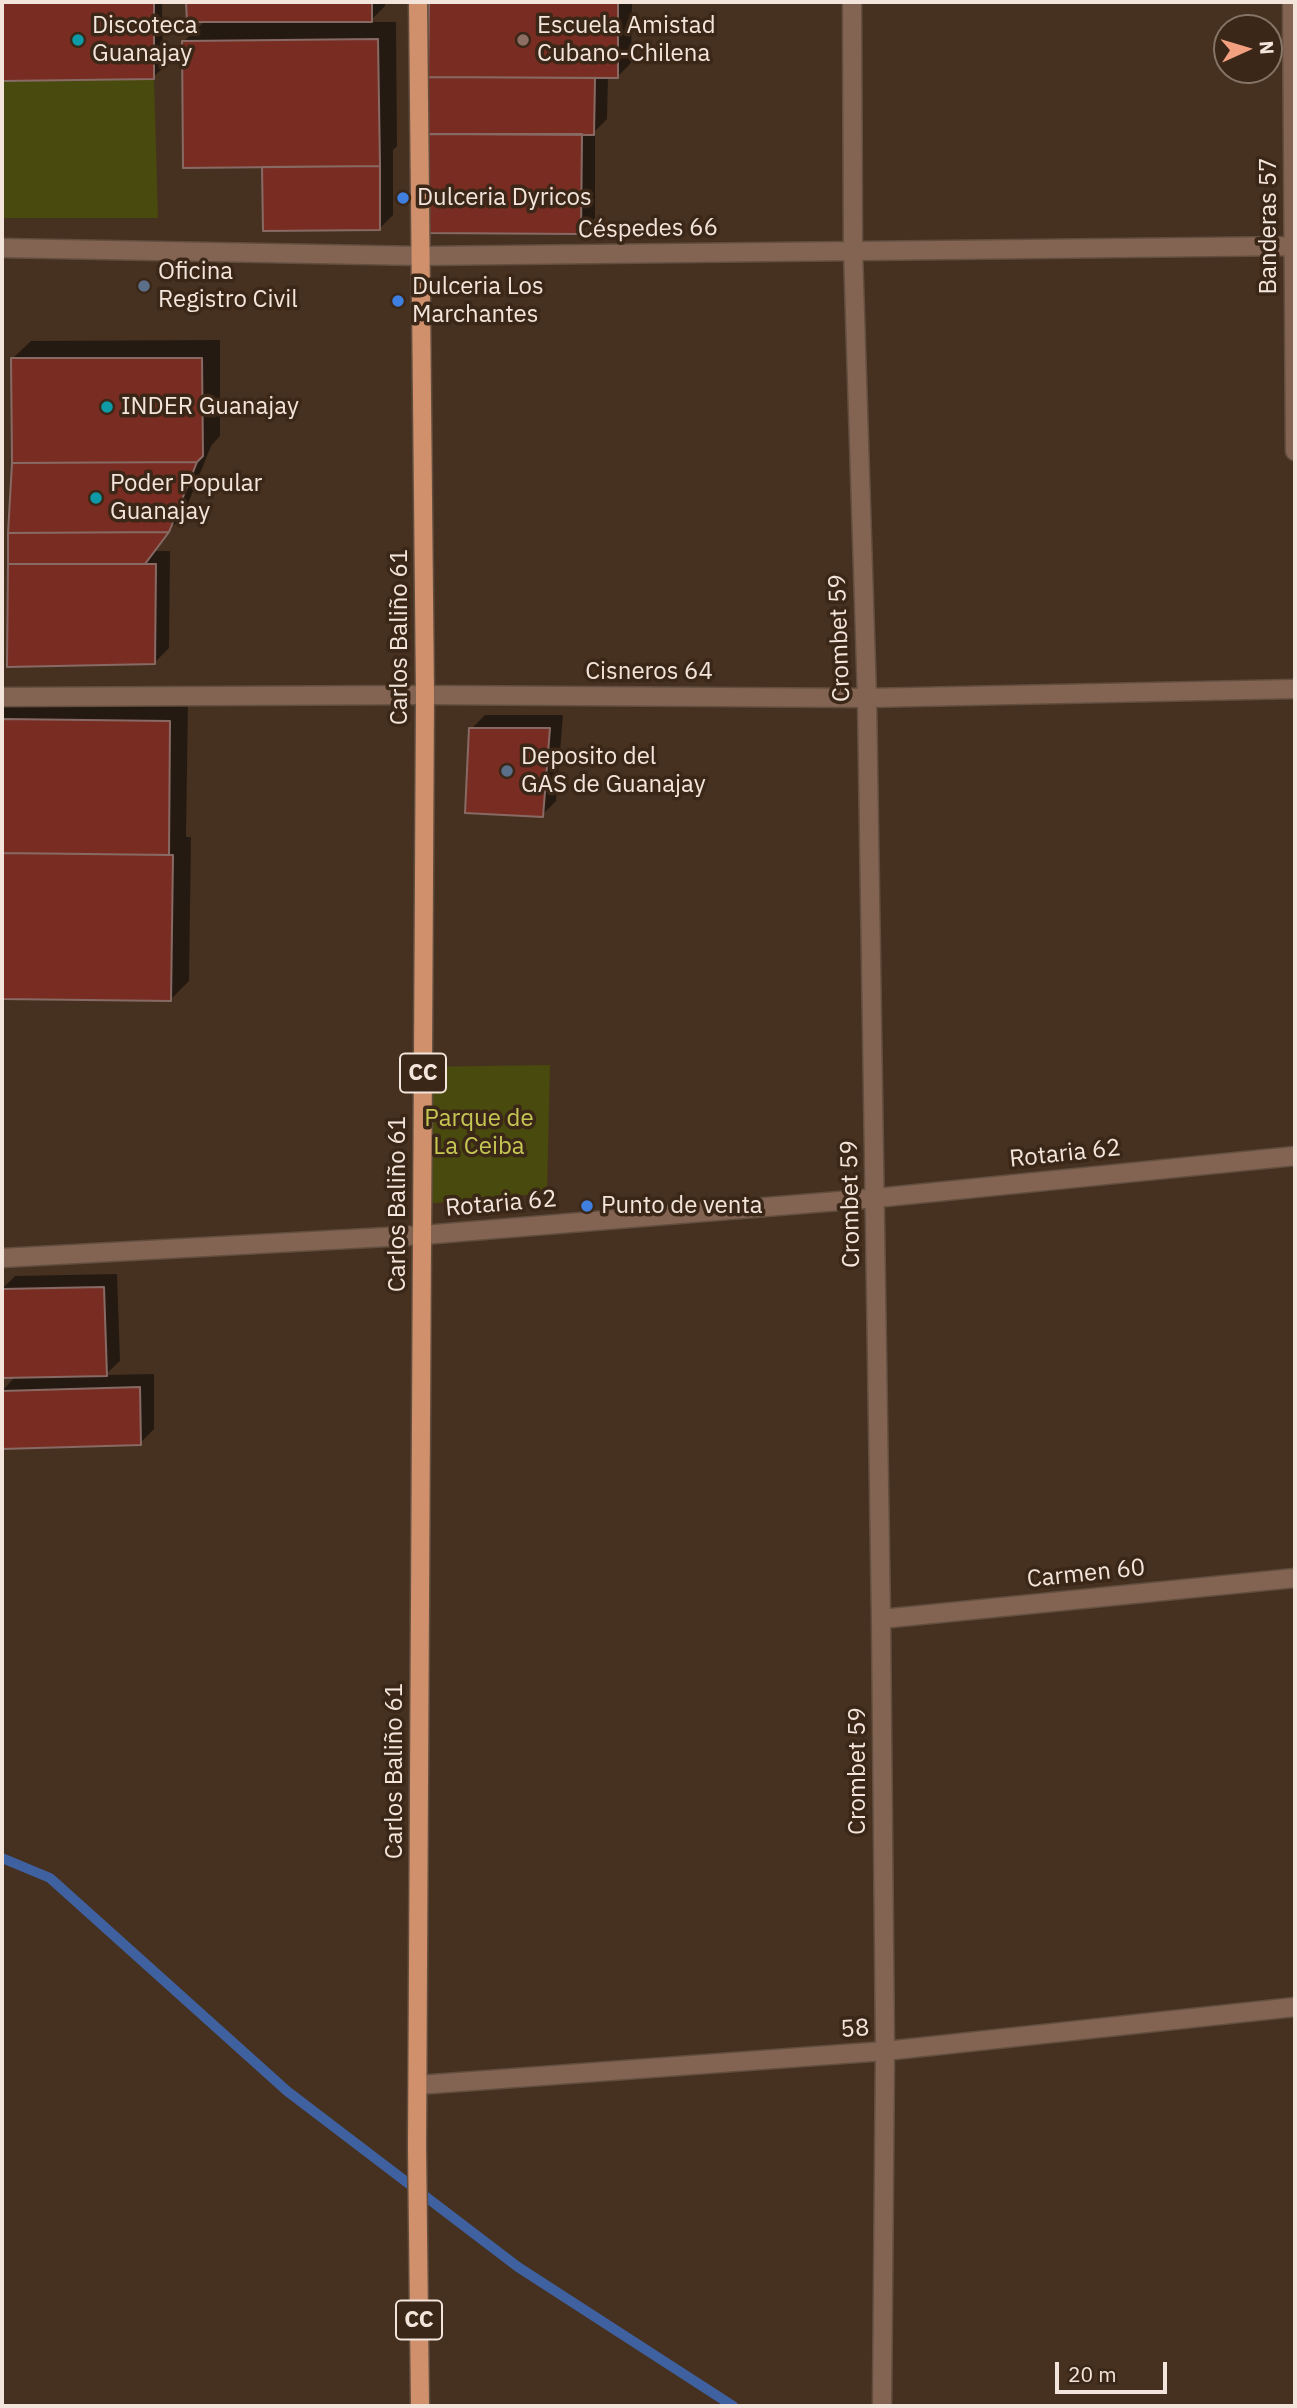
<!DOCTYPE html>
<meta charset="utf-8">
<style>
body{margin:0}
#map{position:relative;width:1297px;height:2408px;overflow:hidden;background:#463121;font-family:"IBM Plex Sans",sans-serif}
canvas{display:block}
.frame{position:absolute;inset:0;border:4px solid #f3e5db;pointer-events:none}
.north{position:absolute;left:1213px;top:14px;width:70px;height:70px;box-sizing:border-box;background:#3b2717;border:2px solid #857365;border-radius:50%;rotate:86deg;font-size:19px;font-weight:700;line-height:28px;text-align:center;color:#f3e5db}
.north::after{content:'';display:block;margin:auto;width:24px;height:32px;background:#f2a07f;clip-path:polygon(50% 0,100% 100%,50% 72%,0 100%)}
.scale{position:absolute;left:1055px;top:2362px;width:112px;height:32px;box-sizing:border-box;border:4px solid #f3e5db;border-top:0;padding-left:9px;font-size:21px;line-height:24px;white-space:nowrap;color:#f3e5db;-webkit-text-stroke:5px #3b2717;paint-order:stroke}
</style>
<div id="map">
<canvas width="1297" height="2408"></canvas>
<div class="frame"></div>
<div class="north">N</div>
<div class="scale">20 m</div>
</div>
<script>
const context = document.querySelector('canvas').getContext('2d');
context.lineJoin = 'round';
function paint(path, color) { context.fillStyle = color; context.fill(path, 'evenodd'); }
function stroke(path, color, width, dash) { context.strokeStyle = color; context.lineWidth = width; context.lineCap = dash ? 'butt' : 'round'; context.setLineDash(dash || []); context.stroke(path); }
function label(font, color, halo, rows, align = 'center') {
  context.font = font + ' "IBM Plex Sans",sans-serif'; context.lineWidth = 7; context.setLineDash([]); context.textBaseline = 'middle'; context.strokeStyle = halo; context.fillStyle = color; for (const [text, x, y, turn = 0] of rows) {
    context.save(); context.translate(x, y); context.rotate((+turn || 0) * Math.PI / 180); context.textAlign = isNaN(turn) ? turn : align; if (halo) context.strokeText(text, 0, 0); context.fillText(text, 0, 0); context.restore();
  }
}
const green = new Path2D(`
 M154,79l4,139h-156v-137z
 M550,1065l-3,128 -134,12 1,-138z`);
const shadow = new Path2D(`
 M2,2h160l1,66 -10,9 -151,3z
 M188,2h197v4l-16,16h27l1,124 -4,4v65l-14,14 -115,-64 -80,-124 21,-20h-17z
 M430,2h202l-1,61 -14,14h-9l-1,42 -12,12v87l-14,14h-152z
 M220,340v96l-9,10 -28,70 -9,9 -1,-1 -20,27h17l-1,97 -14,14 -141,-199 -2,-104 19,-18z
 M2,702l186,1 -2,134h5l-2,144 -18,18 -169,-2z
 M485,715h78l-7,86 -14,14 -71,-86z
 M117,1274l3,87 -15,14 49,-1v55l-14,14 -138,4v-56l14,-15 -12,1 -2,-88 13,-13z`);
const stream = new Path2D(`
 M2,1858l48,20 237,213 231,176 215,139`);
const building = new Path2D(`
 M2,2h152v77l-152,2z
 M186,2h186v20h-185z
 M429,2h189v76l-190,-1z
 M378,39l2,127 -197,2 -1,-127z
 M428,77l167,1 -1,57 -166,-1z
 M428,134h154l-1,100 -153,-1z
 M380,166v64l-117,1 -1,-64z
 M11,358h191l1,98 -6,6 -185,1z
 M197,462l-28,70 -161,1 4,-70z
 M169,532l-24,32h-137v-31z
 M8,564h148l-1,100 -148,3z
 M2,719l168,2 -1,134 -167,-2z
 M469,728h81l-7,89 -78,-4z
 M2,853l171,2 -2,146 -169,-2z
 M104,1287l3,89 -105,2v-89z
 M140,1387l1,58 -139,4v-58z`);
const minor = new Path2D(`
 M852,2l1,249 14,447 14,921 4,432 -3,355
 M1292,2l3,449
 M2,248l418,8 875,-10
 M2,697l423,-2 442,3 428,-9
 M2,1258l421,-23 453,-37 419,-42
 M881,1619l414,-41
 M418,2085l467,-34 410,-44`);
const primary = new Path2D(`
 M418,2l7,693 -8,1450 3,261`);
const markers = [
 [78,40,7,"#0f9aa8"],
 [523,40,7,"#8d6e63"],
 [403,198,7,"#3f7fe0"],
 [144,286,7,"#5c6f8a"],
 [398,301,7,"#3f7fe0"],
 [107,407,7,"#0f9aa8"],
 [96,498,7,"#0f9aa8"],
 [507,771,7,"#5c6f8a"],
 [587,1206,7,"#3f7fe0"]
];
const shields = [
 [423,1073,46],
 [419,2320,46]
];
const shieldNames = [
 ["CC",423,1073],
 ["CC",419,2320]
];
const poiNames = [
 ["Discoteca",92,26],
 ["Guanajay",92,54],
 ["Escuela Amistad",537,26],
 ["Cubano-Chilena",537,54],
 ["Dulceria Dyricos",417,198],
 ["Oficina",158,272],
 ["Registro Civil",158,300],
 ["Dulceria Los",412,287],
 ["Marchantes",412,315],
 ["INDER Guanajay",121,407],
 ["Poder Popular",110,484],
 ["Guanajay",110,512],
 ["Deposito del",521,757],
 ["GAS de Guanajay",521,785],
 ["Punto de venta",601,1206]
];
const streetNames = [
 ["Banderas 57",1269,226,-90],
 ["Céspedes 66",648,229,-1],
 ["Carlos Baliño 61",400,637,-90],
 ["Crombet 59",840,638,-92],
 ["Cisneros 64",649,672],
 ["Rotaria 62",1065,1154,-6],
 ["Carlos Baliño 61",398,1204,-90],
 ["Rotaria 62",501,1204,-5],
 ["Crombet 59",851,1204,-91],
 ["Carmen 60",1086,1574,-6],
 ["Carlos Baliño 61",395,1771,-90],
 ["Crombet 59",858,1771,-90],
 ["58",855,2029,-4]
];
const parkNames = [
 ["Parque de",479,1119],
 ["La Ceiba",479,1147]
];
paint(green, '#494a0d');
paint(shadow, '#0007');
stroke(stream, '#3f61a0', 10);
paint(building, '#792d22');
stroke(building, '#886a64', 2);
stroke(minor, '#624e3f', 21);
stroke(primary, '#624e3f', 21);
stroke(minor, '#836452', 18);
stroke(primary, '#cf906b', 18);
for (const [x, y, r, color] of markers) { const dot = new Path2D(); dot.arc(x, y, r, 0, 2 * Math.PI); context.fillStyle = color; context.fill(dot); stroke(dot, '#3b2717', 2.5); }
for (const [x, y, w] of shields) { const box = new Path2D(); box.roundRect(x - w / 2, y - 19.5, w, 39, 5); context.fillStyle = '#3b2717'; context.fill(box); stroke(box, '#f3e5db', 2); }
label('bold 23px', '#f3e5db', null, shieldNames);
label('24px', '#f3e5db', '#3b2717', poiNames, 'left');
label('24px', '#f3e5db', '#3b2717', streetNames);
label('24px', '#c5c753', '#3b2717', parkNames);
</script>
